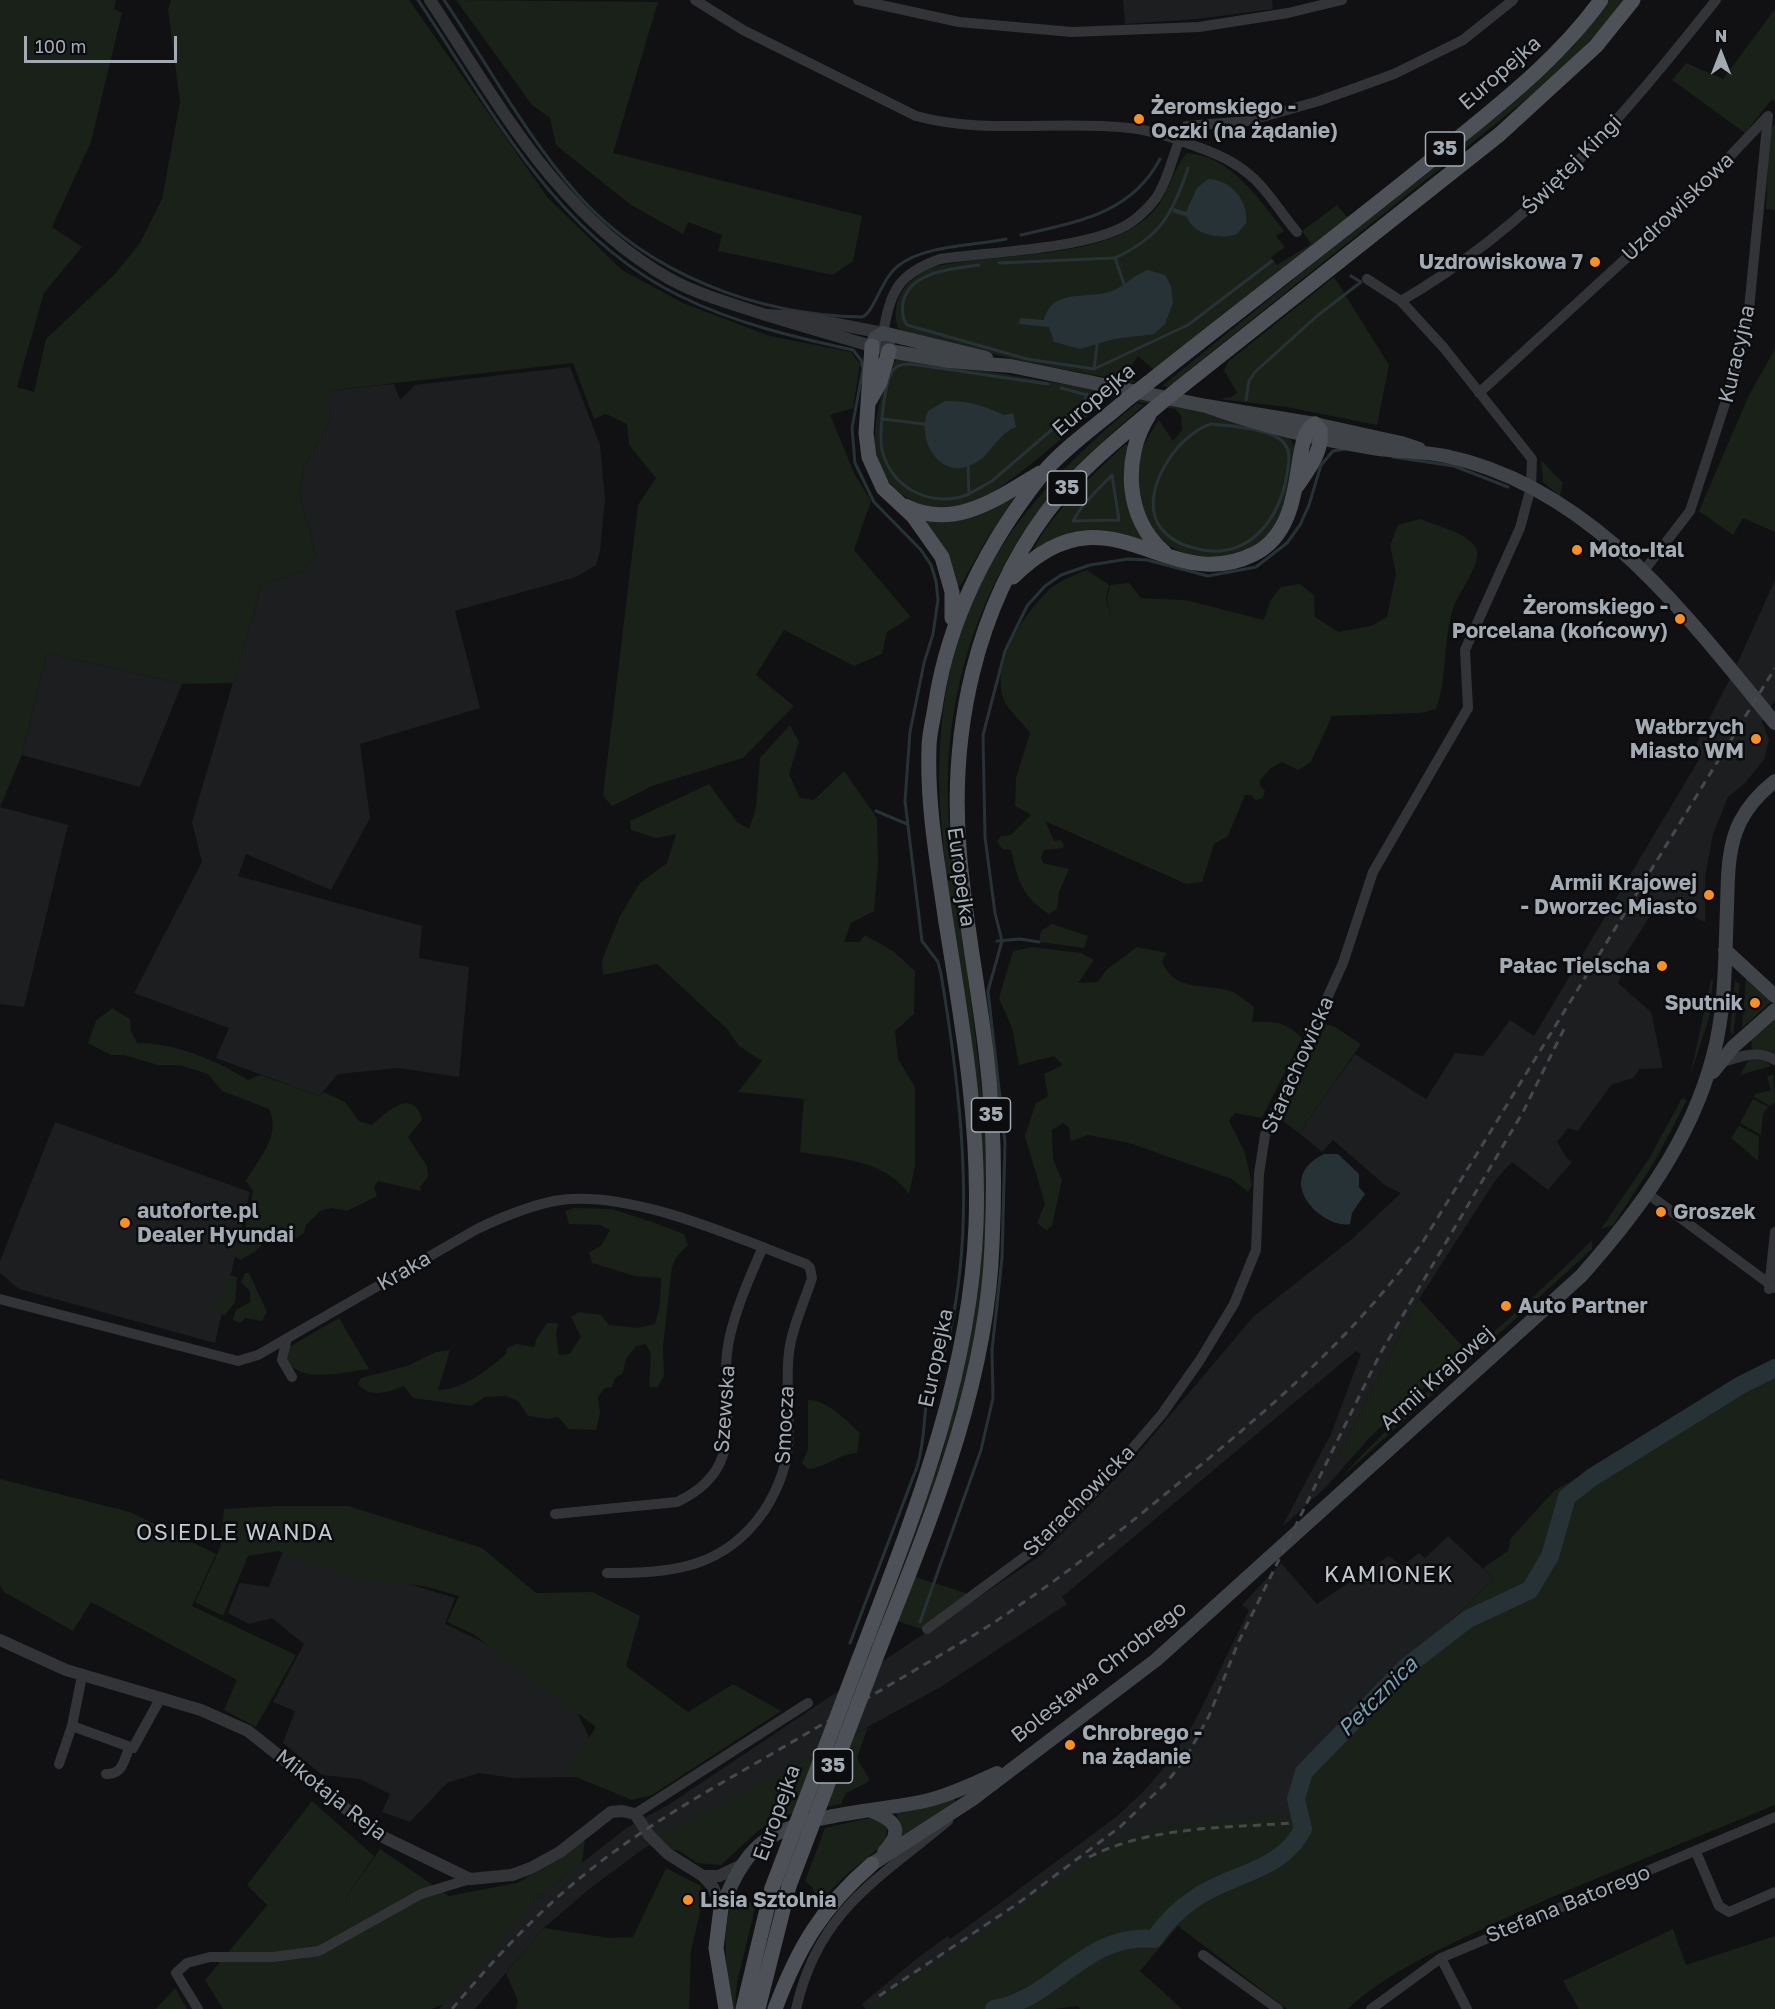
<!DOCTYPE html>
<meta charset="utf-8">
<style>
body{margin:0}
#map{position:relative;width:1775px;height:2009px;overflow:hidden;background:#111113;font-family:"Golos Text",sans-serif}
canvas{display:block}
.north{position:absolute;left:1691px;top:24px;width:60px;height:60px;-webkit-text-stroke:4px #0c0c0e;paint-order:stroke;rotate:0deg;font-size:16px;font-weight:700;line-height:24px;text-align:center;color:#a2aab4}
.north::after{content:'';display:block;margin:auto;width:21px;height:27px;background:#a2aab4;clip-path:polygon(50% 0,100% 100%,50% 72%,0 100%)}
.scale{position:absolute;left:24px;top:36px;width:153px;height:27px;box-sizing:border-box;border:3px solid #a2aab4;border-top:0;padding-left:8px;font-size:18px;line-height:21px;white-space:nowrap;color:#a2aab4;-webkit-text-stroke:4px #0c0c0e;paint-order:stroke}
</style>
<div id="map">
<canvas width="1775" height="2009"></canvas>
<div class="north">N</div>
<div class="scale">100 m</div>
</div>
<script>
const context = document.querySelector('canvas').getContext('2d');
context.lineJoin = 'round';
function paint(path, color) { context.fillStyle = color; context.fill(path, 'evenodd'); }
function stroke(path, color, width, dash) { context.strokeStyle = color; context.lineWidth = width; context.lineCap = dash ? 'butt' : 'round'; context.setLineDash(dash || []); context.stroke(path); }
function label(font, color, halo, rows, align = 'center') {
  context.font = font + ' "Golos Text",sans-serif'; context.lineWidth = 5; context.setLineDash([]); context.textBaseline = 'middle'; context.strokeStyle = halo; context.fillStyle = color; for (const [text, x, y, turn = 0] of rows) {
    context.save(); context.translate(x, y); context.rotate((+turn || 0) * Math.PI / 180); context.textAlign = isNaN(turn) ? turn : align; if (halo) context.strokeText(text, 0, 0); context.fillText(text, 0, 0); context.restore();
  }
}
const built = new Path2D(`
 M1123,0h149l1,9 -76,10 -72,5z
 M570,367l30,78 5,53 -5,53 -4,14 -20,12 -121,34 25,97 -120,36 10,74 -39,72 -85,-36 -8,22 184,50 -3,32 50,9 -10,110 -61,-9 -60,6 -19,22 -103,-38 13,-30 -95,-35 68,-131 -10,-40 70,-238 42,-14 12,-15 -16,-59 3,-27 28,-50 -7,-28 70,-7 6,16 15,-15z
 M1775,580v120l-13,21 7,19 -5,20 -19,23 -17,14 -15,37 -8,43v45l-45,-22 -41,65 4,6 -5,12 33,29 12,56 -23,1 -7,9 -22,7 -33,46 -10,-3 -11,14 9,15 6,5 -24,28 -36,-28 -15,16 -78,121 -80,155 9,8 -22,25 -44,40 49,-93 30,-80 -5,-3 -294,246 5,7 -128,84 -296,161 -55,41 -44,38 -69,81h-36l97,-110 89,-70 46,-26 369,-247 82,-84 132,-156 98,-77 49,-46 -15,-7 -53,-46 -11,12 -23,-19 56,-79 71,45 29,-46 28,3 27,-36 24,16 167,-280 -9,-4 40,-77z
 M47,653l135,31 -42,103 -118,-32z
 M0,807l68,18 -44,182 -24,-3z
 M55,1122l195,70 -35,151 -196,-54 -19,-16v-12z
 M1448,1536l46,43 -183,177 -21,60 -411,193h-14l-3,-5 58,-48 28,-20 2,3 53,-38 113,-84 27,-25 27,-31 25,-40 54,-111 -7,-5 39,-42 36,41 72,-48 13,10 17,-13 6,5z
 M285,1546l170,52 -10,26 73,35 56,46 16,35 -14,37 -63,1 -34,-5 -32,10 -37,39 -28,-10 8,-18 -30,-15 -38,-4 -39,-32 12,-32 -22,-9 31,-58 -32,-26 -23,6 -21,-11 12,-30 29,4z`);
const green = new Path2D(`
 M0,0h116l-2,9 8,4 -31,129 -39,85 30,20 -38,46 -27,94 17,5 12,-53 68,-64 26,-32 22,-44 18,-97 -12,-93 3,-9h238l139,198 74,72 61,33 87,33 81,16 9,12 -7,44 -23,7 25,60 16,26 -17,49 57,67 -24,15 -5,22 -28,12 -70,-36 -28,45 38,31 -51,52 -91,28 -40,20 -9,-10 35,-291 18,-27 -27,-33 -2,-21 -21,-10 -12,5 -21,-56 -248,28 6,28 -28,50 -3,27 16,59 -12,15 -42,14 -29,99 -51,1 -135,-31 -25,102 -22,52z
 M456,0l202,2 -45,151 249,63 -9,45 -20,14 -115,-24 4,-16 -34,-13 -5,12 -52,-29 -75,-60 -6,-27 -18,-13z
 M1610,0h14l-25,32 -50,49 -381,306 -6,-1 371,-301 40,-38z
 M1775,9v93l-3,-3 -27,34 -73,-53 14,-17 37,16z
 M1775,123v87l-9,-1 3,-76z
 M1187,153c44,3 72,46 97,78l-8,5 9,11 -14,10 6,8 34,-21 -9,-13 35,-26 12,14 -195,151 -16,-14 -9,13 1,8 6,6 -110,-21 -122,-30 -6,-4c-9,-27 9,-49 32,-60 65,-17 170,-6 220,-53 20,-19 22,-46 37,-62z
 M1334,277l55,88 -12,60 -90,-18 -68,-8 12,-2 6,-4 -13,-23 5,-9z
 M1775,349v183l-32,-14 -10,17 -34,-24 50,-116z
 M898,359h17l171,29 112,23 91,27c12,12 5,33 1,48 -5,16 -9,32 -20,46 -31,38 -97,34 -122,-9 -5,-7 -6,-18 -8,-26 -1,-7 -5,-16 -4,-23 1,-20 12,-38 23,-54l14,21 9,-11 -1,-14 -6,-7 -73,-14 -11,3 8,9c-32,25 -104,95 -141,101 -15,3 -36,-1 -49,-9 -52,-30 -33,-92 -17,-136z
 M1137,403l7,2c-32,28 -64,55 -91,88 -64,76 -101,176 -105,276 -2,62 8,124 17,186 10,75 20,149 23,225 4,132 -35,261 -83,382 -11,29 -20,61 -34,87l71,-195 22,-88 14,-101 -38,-460c-8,-183 59,-289 197,-402z
 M1125,445h4l14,95 -45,-9 -21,3 -44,19c8,-29 68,-87 92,-108z
 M1541,460l22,23 -3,13 -17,-14z
 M1016,495l-31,47 -24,43 -3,1 -17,-43 -19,-26z
 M1420,519c16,7 47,13 56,29 7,14 -17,44 -22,58 -12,36 -6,71 -18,103l-15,4 -89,3 -21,46 -13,8 -16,-8 -11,6 -11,12v6l5,5 -2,7 -7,2 -5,-5h-6l-17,41 -14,8 -12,38 -16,2 -141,-63 9,20 6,-1 4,4 -1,4 -19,2 -3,8 2,5 26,6 -10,23 -2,17 -8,5c-28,-18 -31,-34 -38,-64l-9,-1 -5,-8 4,-5 10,-1 20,-20 -16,-9 1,-28 14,-45c-7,-10 -18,-19 -24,-29 -19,-36 18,-91 44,-115 11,-9 25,-14 37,-19l22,15 -3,14 5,17 -4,-17 3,-14 19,-2 12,15 44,2 79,20 6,-19 11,-14 19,-3 14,11 1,22 23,15 33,-6 16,-9 9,-43 -6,-29 8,-20z
 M790,725l9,17 -10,32 11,24 14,2 30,-29 33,47 1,48 -4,45 -23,12 -7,19h15l6,-7 28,16 22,20 -1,43 -19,17 3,28 17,28v79l-6,28c-25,-35 -69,-35 -109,-42l4,-53 -66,-7 24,-31 -23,-15 -12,-17 -70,-65 -54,11 -1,-15 18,-44 19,-32 28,-21 9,-29 -20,4 -25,-8 -1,-9 79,-37 28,38 12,7 7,-21 4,-50z
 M1052,924l36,12 -4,12 -45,-6 2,-11z
 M1032,947l49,6 13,7 -16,23 20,-1 8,-12 31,-23 30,6 -5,8c11,31 42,22 68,30 8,3 17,11 24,16l-2,15c21,-1 35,0 50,16l-40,80 -27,-5 -6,8 16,32 7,32 -4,7 -16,-13 -103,-36 -41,-8 -17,6 -2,-13 -6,-5 -11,7 1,29 9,21 -10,46 -6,4 -9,-7 8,-19 -20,-68 11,-33 12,-7 -4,-22 19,-9 -9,-9 -35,9 -7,-37 -13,-30 14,-47z
 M1746,977l26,24 -30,27z
 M1713,979l-3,36 -20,61 21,-96z
 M1735,981l5,3 -7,51 -3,-3z
 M112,1008l18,11 1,12 6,12c39,0 79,17 111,37l12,-5 59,21 5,-4 21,10 14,19 13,4c14,-13 42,-39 50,-5l-14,17 19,29 1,11 -8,10 1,4 -43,-10 -4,6 3,9 -30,15 -16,-3 -11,3 -14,14 -2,8 -16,10h-6l-3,-10 -6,-1 -18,20 -15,8 -8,-6 13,-25 8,-38 -7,-10c12,-22 36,-46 23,-72l-47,-18 -14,-17 -28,-9h-22l-34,-10h-13l-23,-12 8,-22z
 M1775,1020v34l-23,-5 -1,-9z
 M1325,1024l10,3 26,17 -62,89 -19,-14z
 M1749,1059l15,1 7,6 -31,9z
 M1773,1075l2,27 -5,4 -16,-9 1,-3 16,-4 -4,-14z
 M1682,1098l5,2 -32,61 -42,64 -12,4 49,-72z
 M1753,1099l15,8 -5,7 -2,21 -21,-12z
 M1739,1126l20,10 -1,25 -27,-23z
 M574,1208l38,1 43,14 29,11 4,11 -11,11 -5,11 -9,79 1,30 -6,11h-9l2,-33 -5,-10 -10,2 -10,13 -3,14 -8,5 -3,9 -7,1 -7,9 2,16 -4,17 -27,-1 -11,-12 -9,2 -21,-3 -10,-15 -12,-5 -21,1 -14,9 -58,-8 -9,-12c-16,6 -33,13 -46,-2l3,-6 46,-12 29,-14 14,-2 -12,40c24,0 51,-21 68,-36l1,-6 10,-4 17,3 3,-9 10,-15h11l-2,12 3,20 10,-1 12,-17 -10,-20 8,-5 22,3 8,10 28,3 18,-4 5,-19 1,-27 -26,-2 -43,-13 -3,-11 12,-6 9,-16 -10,-5 -31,-1 -4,-13z
 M1592,1240v9l-250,228c76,-86 170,-155 250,-237z
 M245,1273h4l18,39 -5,9 -17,-3 -5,5 -7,-3 3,-10 14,-8v-11l-9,-9z
 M228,1275l9,2 -2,25 -10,13 -9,-1 -3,-5 9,-12z
 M1419,1299l47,51 -96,87 -22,25 -9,-8z
 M339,1318l30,51c-24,3 -67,15 -82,-8l2,-14z
 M1775,1362v443c-98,41 -198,79 -295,125 -46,22 -95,44 -132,79h-61l-109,-83 -38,45 42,38h-102l-2,-3 -24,3h-185l41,-31 29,-15 182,-124c54,-19 112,-19 168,-23l3,-32 6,-14 196,-191 -11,-11 25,-17 3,-13 43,-47z
 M808,1400c20,0 37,20 52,33l-3,20c-17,0 -31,15 -49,16l-6,-6 6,-14z
 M0,1479l130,33 86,42 -24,52 104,49 -40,72 -32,-17 13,-30 -146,-78 -18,29 -69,-39 -4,-7z
 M276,1506h72l134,42 54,45 56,-1 48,24 -14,50 62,46 45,-28 48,27 -129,84 -20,5 -66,-27 30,-46 -123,-93 -26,-12 12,-26 -35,-10 -64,-7 -82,-28 -30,5 -25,60 -28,-14 25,-54 4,-39z
 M915,1577l54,17 -47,35 -25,-8z
 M868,1727l-11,31 12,21 -1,3 -22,11 -5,11 -55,11 -27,15 -38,35 -24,-2 -19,-13h-5l-13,-12z
 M954,1799l2,4 -54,35v-9l-6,-17z
 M312,1801l62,55 -38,56 44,-63 69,47 68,-13 44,-25 24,-19 -3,24 -46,36 -90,104 -14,6h-209l-18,-29 64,-77 -2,2 -20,-20z
 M869,1818h7l11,10 -2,15 -40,33 -24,24 -5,-3 -4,-10 -7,-6 20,-53z
 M666,1868l35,18 3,10 -13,55 -2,58h-173l2,-8 -12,-28 38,-45 66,10 23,-1z
 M732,1898l24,6 -19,79 -2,26h-3c-6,-39 -11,-73 0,-111z
 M1673,1929l13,36 89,-29v73h-196l-16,-28z
 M175,1988l12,21h-31z`);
const water = new Path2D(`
 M1208,179c22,0 41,22 38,44l-9,11c-16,6 -44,1 -50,-17l-15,-5 2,-4 12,4 11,-24z
 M1148,270l17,5 6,11 2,17 -8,21 -11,10 -40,5 -34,10 -26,-7 -5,-15 -30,-3 1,-6 24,2c9,-33 43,-20 68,-29 13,-5 23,-17 36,-21z
 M945,401c20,-1 42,5 59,14l9,-2 3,14c-20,8 -23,26 -41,36 -33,20 -60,-22 -47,-52z
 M1324,1154h14l21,20v13l6,7 -13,19 -2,11c-25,6 -80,-43 -26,-70z`);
const stream = new Path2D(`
 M418,0c73,109 138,236 262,296 54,27 114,41 173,54l8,10 2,9 -11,59 3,35 19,39 47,48 10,15 5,16 2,19 -5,34 -9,29 -14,69 -5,69 17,140 16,21 3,12c19,113 35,244 9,357 -3,13 -7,27 -13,39 -2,5 -6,10 -8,16 -6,27 -3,52 -12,81l-67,176
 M444,0c44,65 82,136 134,195 71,79 178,120 284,122 12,-4 19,-38 36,-51 25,-21 76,-20 108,-27
 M1021,235c56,-13 110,-21 139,-76
 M999,263l115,-5
 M979,265c-26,4 -70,6 -76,38 -1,8 -1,16 4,22l120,34 67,10 94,-44 84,-64
 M1124,284l-9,-26c45,-21 58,-44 73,-90
 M1094,369l3,-24
 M1061,388l26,7
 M1246,400l3,-19 6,-9 62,-56 44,-34 -10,-6
 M883,419l41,5
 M1211,424c17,1 57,5 70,16 11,9 8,22 6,34 -7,46 -40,89 -93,74 -13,-3 -25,-9 -34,-21 -23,-33 17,-93 51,-103z
 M1393,457l61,9 54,21
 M968,466l1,28c-36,15 -78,-5 -87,-44 -3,-14 2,-71 12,-81 5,-5 11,-5 17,-5l137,20
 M1112,475l7,45 -46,1 10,-16z
 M969,494l23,-13 92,-79 3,-8
 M876,811l31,13
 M997,941l23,-2 19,3
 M920,1622l61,-172 12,-52 -1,-48 10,-92 3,-115 -17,-152 14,-50 -7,-28 -10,-76 -2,-102 22,-84 22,-45 18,-20 16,-11 29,-10 38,-6 19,1 61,16 48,-9 31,-24 13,-18 9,-20 12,-40 12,-14 12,-2`);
const river = new Path2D(`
 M994,2009c61,-10 92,-77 160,-70 11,-16 26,-31 43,-42 36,-24 85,-26 106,-68l-7,-30 8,-27 102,-105 62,-48 62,-29 20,-34 17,-59 24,-19 150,-93 34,-17`);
const minor = new Path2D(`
 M695,0l48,30 173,86c70,19 141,4 213,12 23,2 44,10 66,18 20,7 39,15 56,30 18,15 30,38 46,56
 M858,0l101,22 113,10 127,-5 89,-14 54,-13
 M1401,301c133,-77 221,-183 315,-301
 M883,333c8,-43 15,-59 57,-74 51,-7 138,-10 181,-31 13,-6 27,-19 35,-30 15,-22 17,-50 30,-72l62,-5 71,-20 75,-27 69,-34 50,-40
 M1479,393l203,-186 86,-91
 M1643,572l47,-61 45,-138 13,-54 20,-203
 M1718,1064c18,-6 39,-16 57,-4
 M1648,1194l127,94
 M1769,1289l6,-57
 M0,1299l238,62 20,-6 219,-126c25,-12 49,-22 77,-28 72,-14 183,37 252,63l4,4 2,10c-8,25 -20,49 -23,74 -4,32 2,64 -1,96 -3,23 -11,43 -24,63 -40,58 -92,62 -157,62
 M287,1338l-5,22 10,17
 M555,1514l122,-12c77,-36 39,-97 52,-162 7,-32 20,-61 33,-91
 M927,1629l115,-85 66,-67 54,-63 38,-54 34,-56 22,-54 3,-76 6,-39 78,-172 30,-91 95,-164 -3,-58 55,-122 11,-41 1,-28 -88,-111 -43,-47 -34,-22
 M72,1726l61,22 27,-49
 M59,1764l13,-38 10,-50
 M106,1774c16,1 18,-13 23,-26
 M635,1814l173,-111
 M1696,1852l23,54 10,6 46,-20
 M1203,1955l75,54
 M1441,1958l26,51
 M198,2009l-22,-36 11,-10 23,-6h63l46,-6 102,-57 49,-15
 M796,2009c22,-98 81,-129 152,-188
 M1371,2009l70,-51 334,-141`);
const tertiary = new Path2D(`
 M430,0c68,103 129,217 240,279 29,16 62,25 93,35 42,13 84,25 126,37v-10l-6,-8 -82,-16 -34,-2
 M0,1640l66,30 135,40 47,21 131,104 91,44 42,-4 19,-7 29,-16 51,-40 11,-1 13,3 14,21 19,19 35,22 10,11 8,21
 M703,1876h16l23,-11`);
const secondary = new Path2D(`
 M872,346l3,-8 8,-5 103,25
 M889,351l60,10 62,5 195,40 109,18 86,19 18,6
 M1206,406c55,20 110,33 167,42 24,4 49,3 73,8 146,31 239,158 329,267
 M1725,950l50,46
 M1713,1072l20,-25 42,-37
 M872,1811c24,10 32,19 12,41
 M872,1864l102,-66 182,-138 425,-384c57,-64 110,-135 132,-220 13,-48 12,-99 14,-149 1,-28 0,-59 13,-85 8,-16 21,-30 35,-41
 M721,1908c10,-23 21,-49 41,-65 39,-31 119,-31 167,-43 24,-6 46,-17 68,-27`);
const primary = new Path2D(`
 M872,346l-6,87 3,24 14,31 30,28 29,41 10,35v26
 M1148,383c97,-77 196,-152 292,-230 57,-47 118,-93 161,-153
 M1178,389l322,-255 96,-88 37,-46
 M870,400l10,-18 9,-31
 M1149,415c-27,42 -24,104 15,137
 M905,506c49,25 93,-8 135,-33
 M1013,577c97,-97 152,21 241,-23 57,-28 35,-119 61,-130l5,6c3,21 -12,40 -23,56
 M880,1647c51,-129 107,-262 112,-402 3,-64 2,-129 -6,-193 -8,-68 -22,-136 -27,-204 -9,-117 16,-239 87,-335 31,-41 70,-73 110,-106
 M859,1659c54,-141 111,-281 117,-434 4,-103 -15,-208 -31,-309 -8,-56 -18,-112 -16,-168 0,-16 5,-31 7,-47 14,-87 53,-161 108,-229 21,-25 56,-49 81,-71
 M721,1908l-5,40 10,61
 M743,2009l29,-121
 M758,2009l31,-123
 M775,2009c23,-61 47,-102 97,-145`);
const rail = new Path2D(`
 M1089,1857c62,-31 136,-29 203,-34
 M879,1996l138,-92 103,-77 47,-45 18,-23 24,-43 29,-73 142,-289 143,-242 42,-85
 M452,2009c38,-45 77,-88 122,-126 58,-49 123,-86 189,-124 70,-41 141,-82 211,-124 74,-46 143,-101 211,-157 88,-72 172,-145 239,-238l351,-572`);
const primaryBridge = new Path2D(`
 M1125,401l23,-18
 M1156,407l22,-18
 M789,1886l91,-239
 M772,1888l87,-229`);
const markers = [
 [1139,119,6,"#fa9023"],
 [1595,262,6,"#fa9023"],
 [1577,550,6,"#fa9023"],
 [1680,619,6,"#fa9023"],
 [1756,739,6,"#fa9023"],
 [1709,895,6,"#fa9023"],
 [1662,966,6,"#fa9023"],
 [1755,1003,6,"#fa9023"],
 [1661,1212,6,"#fa9023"],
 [125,1223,6,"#fa9023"],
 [1506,1306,6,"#fa9023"],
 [1070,1745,6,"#fa9023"],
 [688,1900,6,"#fa9023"]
];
const shields = [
 [1445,149,39],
 [1067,488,39],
 [991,1115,39],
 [833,1766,39]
];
const shieldNames = [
 ["35",1445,149],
 ["35",1067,488],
 ["35",991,1115],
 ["35",833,1766]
];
const streetNames = [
 ["Europejka",1500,73,-41],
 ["Świętej Kingi",1572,165,-45],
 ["Uzdrowiskowa",1678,207,-44],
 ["Kuracyjna",1737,354,-77],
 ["Europejka",1094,400,-40],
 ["Europejka",961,877,82],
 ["Starachowicka",1298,1065,-66],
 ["Kraka",404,1271,-30],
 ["Europejka",936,1358,-78],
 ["Armii Krajowej",1437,1378,-42],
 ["Szewska",725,1409,-86],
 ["Smocza",785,1425,-87],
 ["Starachowicka",1079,1501,-45],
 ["Bolesława Chrobrego",1099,1672,-38],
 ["Mikołaja Reja",331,1795,38],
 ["Europejka",777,1813,-70],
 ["Stefana Batorego",1568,1904,-22]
];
const poiNames = [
 ["Żeromskiego -",1151,107],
 ["Oczki (na żądanie)",1151,131],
 ["Uzdrowiskowa 7",1583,262,"right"],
 ["Moto-Ital",1589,550],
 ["Żeromskiego -",1668,607,"right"],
 ["Porcelana (końcowy)",1668,631,"right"],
 ["Wałbrzych",1744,727,"right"],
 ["Miasto WM",1744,751,"right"],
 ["Armii Krajowej",1697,883,"right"],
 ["- Dworzec Miasto",1697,907,"right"],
 ["Pałac Tielscha",1650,966,"right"],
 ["Sputnik",1743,1003,"right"],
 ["autoforte.pl",137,1211],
 ["Dealer Hyundai",137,1235],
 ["Groszek",1673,1212],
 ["Auto Partner",1518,1306],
 ["Chrobrego -",1082,1733],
 ["na żądanie",1082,1757],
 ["Lisia Sztolnia",700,1900]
];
const neighbourhoodNames = [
 ["OSIEDLE WANDA",235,1533],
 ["KAMIONEK",1389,1575]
];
const waterNames = [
 ["Pełcznica",1378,1697,-45]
];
paint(built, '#1d1e20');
paint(green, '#192119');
paint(water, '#273237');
stroke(stream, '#273237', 3);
stroke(river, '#273237', 18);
stroke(minor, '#323438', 10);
stroke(tertiary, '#323438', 12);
stroke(secondary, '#404348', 14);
stroke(primary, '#4e5157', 15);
stroke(rail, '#45484d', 3, [8, 6]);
stroke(primaryBridge, '#4e5157', 15);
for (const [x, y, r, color] of markers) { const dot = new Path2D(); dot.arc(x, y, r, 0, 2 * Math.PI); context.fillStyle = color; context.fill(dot); stroke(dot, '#0c0c0e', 2); }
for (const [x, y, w] of shields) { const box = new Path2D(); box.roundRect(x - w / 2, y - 17, w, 34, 4.5); context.fillStyle = '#0c0c0e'; context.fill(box); stroke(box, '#a2aab4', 1.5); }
label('bold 20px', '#a2aab4', null, shieldNames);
label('21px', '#a2aab4', '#0c0c0e', streetNames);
label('bold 21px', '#a2aab4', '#0c0c0e', poiNames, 'left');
context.letterSpacing = '1.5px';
label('22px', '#c3c8d0', '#0c0c0e', neighbourhoodNames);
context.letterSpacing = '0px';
label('italic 22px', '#779fb2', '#0c0c0e', waterNames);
</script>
